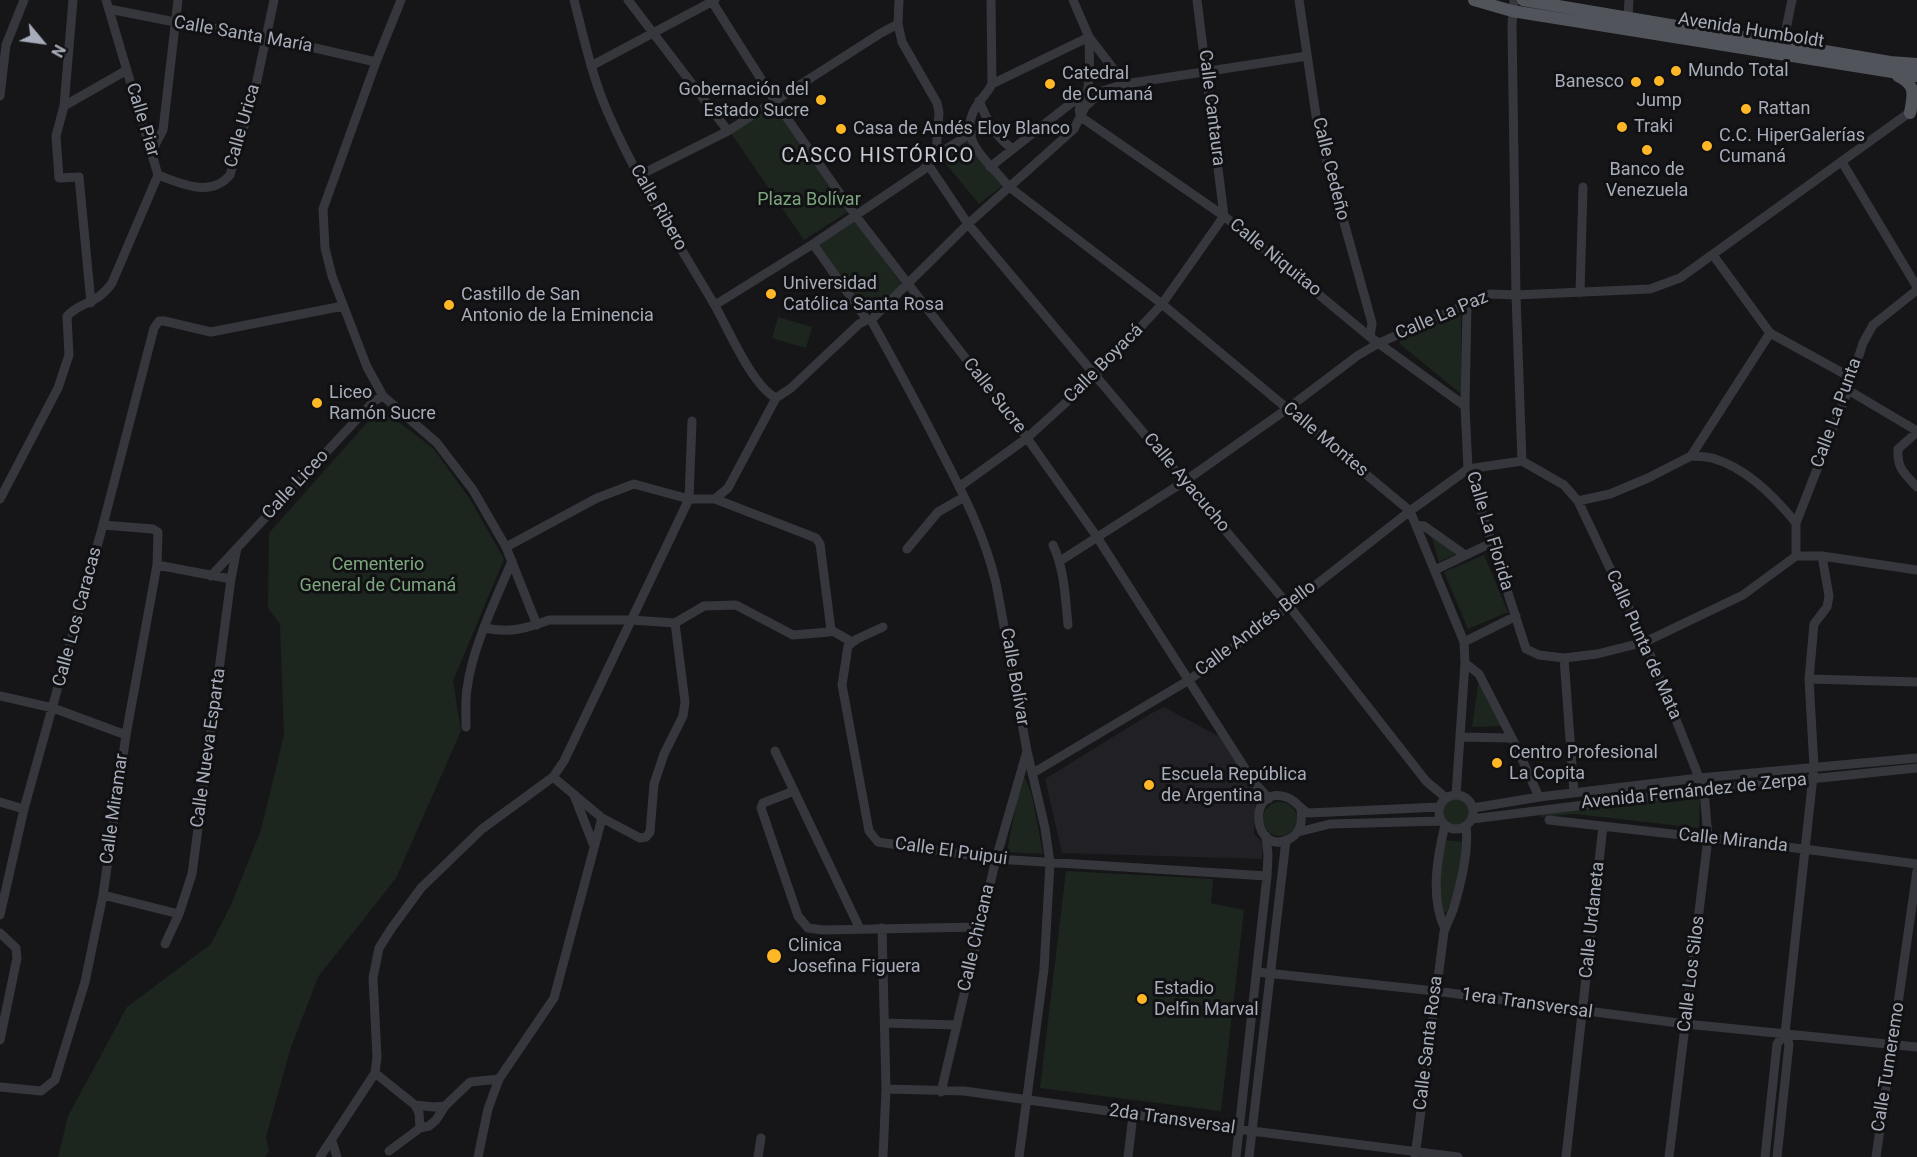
<!DOCTYPE html>
<meta charset="utf-8">
<style>
body{margin:0}
#map{position:relative;width:1917px;height:1157px;overflow:hidden;background:#161618;font-family:Roboto,sans-serif}
canvas{display:block}
.north{position:absolute;left:12px;top:12px;width:60px;height:60px;-webkit-text-stroke:4px #111113;paint-order:stroke;rotate:119deg;font-size:16px;font-weight:700;line-height:24px;text-align:center;color:#a6acb9}
.north::after{content:'';display:block;margin:auto;width:21px;height:27px;background:#a6acb9;clip-path:polygon(50% 0,100% 100%,50% 72%,0 100%)}
</style>
<div id="map">
<canvas width="1917" height="1157"></canvas>
<div class="north">N</div>
</div>
<script>
const context = document.querySelector('canvas').getContext('2d');
context.lineJoin = 'round';
function paint(path, color) { context.fillStyle = color; context.fill(path, 'evenodd'); }
function stroke(path, color, width, dash) { context.strokeStyle = color; context.lineWidth = width; context.lineCap = dash ? 'butt' : 'round'; context.setLineDash(dash || []); context.stroke(path); }
function label(font, color, halo, rows, align = 'center') {
  context.font = font + ' Roboto,sans-serif'; context.lineWidth = 6; context.setLineDash([]); context.textBaseline = 'middle'; context.strokeStyle = halo; context.fillStyle = color; for (const [text, x, y, turn = 0] of rows) {
    context.save(); context.translate(x, y); context.rotate((+turn || 0) * Math.PI / 180); context.textAlign = isNaN(turn) ? turn : align; if (halo) context.strokeText(text, 0, 0); context.fillText(text, 0, 0); context.restore();
  }
}
const built = new Path2D(`
 M1164,707l56,30 36,54 -2,43 9,9 -1,16 -200,-6 -17,-74 105,-65z`);
const green = new Path2D(`
 M775,107l74,104 -45,29 -73,-107z
 M971,139l35,44 -27,21 -37,-45z
 M855,220l49,67 -39,29 -47,-70z
 M1458,313l3,3v78l-61,-50 1,-6z
 M778,317l34,10 -6,21 -34,-10z
 M380,408l53,40 37,51 34,60 -51,122 8,50 -65,147 -78,99 -28,73 -24,87 3,14 -4,6h-207l10,-41 59,-109 84,-63 20,-39 30,-75 23,-95 -4,-111 -12,-16 1,-75z
 M1430,531l26,23 -17,8z
 M1484,555l24,57 -40,17 -24,-57z
 M1479,678l23,48 -30,1z
 M1021,778h4l7,18 11,58 -36,-2z
 M1700,796l-1,32 -124,-14 -34,3v-8z
 M1443 812a13 13 0 1 1 26 0a13 13 0 1 1-26 0Z
 M1263 819a17 17 0 1 1 34 0a17 17 0 1 1-34 0Z
 M1443,840l22,2 -7,39 -11,31 -4,1 -4,-31z
 M1066,871l147,8 -2,24 33,7 -23,201 -181,-23z`);
const minor = new Path2D(`
 M73,0l-9,106 -8,30 3,42 20,-1 12,126
 M401,0l-25,62 -53,147 2,39 7,28 35,91 16,29 54,47 36,47 33,57 31,78
 M574,0c10,38 18,77 34,113 29,67 69,128 106,191 14,24 38,82 62,94
 M628,0l100,131
 M711,0l64,101 80,114 172,223 70,99 156,244 16,18
 M991,0l1,84c-6,12 -16,19 -20,31 -11,31 21,50 36,71l154,118 248,207 54,131 1,21 -9,132
 M1073,0l16,37 36,47
 M1299,0l19,129 54,194 -2,14
 M1514,0l-2,25 4,270 6,166
 M109,9l66,13 92,15 109,25
 M1628,17l1,-17
 M1782,48l10,-48
 M591,66l124,-66
 M992,84l97,-47c0,12 2,44 -2,54 -4,10 -11,14 -6,26l143,99 146,121 95,69
 M0,96l6,-51 18,-45
 M979,101c8,19 17,37 34,48
 M64,106l63,-36
 M152,151l11,-21 15,-130
 M936,155l36,-22
 M1842,162l75,125
 M929,166l39,58 321,382 137,175 20,17
 M990,167l94,-74
 M158,175c24,9 53,23 72,0l26,-90 18,-85
 M638,176l90,-45 153,-98 17,-9
 M813,244l54,76h4c25,45 49,89 72,135 22,42 42,82 53,128l31,168 18,77 5,35 -6,106 -25,188
 M1713,255l57,78 80,44
 M1580,293l3,-106
 M1467,304l-2,102 3,63 58,180 13,6 25,3 33,-4 48,-12 98,-47 53,-39h26l95,14
 M715,305l98,-61 110,-74 13,-15 3,-43 -2,-9 -35,-61 -4,-18 1,-24
 M871,320l97,-96 106,-95 11,-22 17,-16 23,-7 182,-28
 M1848,390l69,41
 M1917,432l-19,17c-1,20 6,24 19,38
 M1691,456c7,1 16,0 24,3 33,10 60,38 81,64
 M959,487l68,-49 67,-61 68,-73 62,-88 -27,-216
 M0,499l58,-111 11,-33 -2,-39c14,-15 30,-11 45,-33l46,-108 -52,-175
 M715,499l13,-11 48,-90 15,-10 68,-64 8,-4
 M1578,501l67,141 59,148 4,48 -39,319
 M1416,525l8,1 41,29
 M1053,545c12,26 12,52 15,80
 M506,547l91,-49 37,-14 55,15h26l101,39 4,6 11,86
 M907,549l31,-37 26,-15
 M1796,556v-33l52,-133 15,-47 10,-18 44,-35
 M1060,561l125,-80 102,-72 70,-53 22,-13 111,-49 26,1 134,-6 30,-11 233,-168
 M157,565l74,14
 M1435,570l56,-27
 M211,576l162,-174 10,-6
 M883,627l-26,12 -9,7 -6,39 27,146 9,11 118,17 271,17
 M484,628c27,5 41,1 65,-8h82l44,3 29,-17 32,-1 57,30 36,-3 2,-2 21,12
 M1464,642l52,-26
 M1564,658l10,135
 M1465,663l14,11 37,72 23,51
 M1809,679l108,3
 M0,696l53,12 73,27
 M466,727c0,-12 -1,-26 1,-38 5,-41 29,-90 45,-128
 M1460,737l51,1
 M775,751l85,178
 M1033,773l156,-93 100,-74 121,-95 58,-42 54,-8 42,24 14,16 32,-7 38,-16 43,-22 79,-123
 M553,777l49,41 38,20 6,-1 4,-5 4,-48 10,-30 19,-38 2,-14 -10,-79
 M794,791l-31,12 -2,5 37,108 10,12 15,2 157,-3
 M1439 812a17 17 0 1 1 34 0a17 17 0 1 1-34 0Z
 M574,795l20,51
 M0,802l24,7
 M1473,808l66,-11 160,-19 218,-20
 M1301,809c1,11 1,22 -10,29 -38,22 -46,-54 -5,-41 10,3 14,12 22,16l132,-6
 M1472,819l232,-29 213,-22
 M1549,820l255,29 113,15
 M1298,832l32,-8 112,-3
 M103,895l76,19
 M0,915l24,-106 79,-284 51,-197 5,-7h5l47,11 132,-26
 M882,928l4,161 -3,68
 M1445,929c-15,-32 -8,-71 0,-104
 M0,933l16,15 1,10 -17,82
 M165,944l14,-30 13,-40 39,-295 6,-31
 M1257,972l178,19 251,33 231,23
 M885,1023l72,2
 M375,1073l40,32 19,2 11,-1 25,-24 29,-3
 M0,1087l41,4 14,-11 30,-98 18,-87 23,-160 31,-170 1,-33 -5,-3 -50,-4
 M886,1089l78,2 288,40 206,26
 M941,1092l55,-233 31,-108
 M415,1105l4,8 1,15
 M332,1141l5,16
 M389,1151l31,-23 9,-2 7,-6 9,-14
 M320,1157l55,-84 2,-16 -4,-79 6,-30 12,-19 30,-41 61,-59 71,-52 11,-16 125,-262 3,-78
 M478,1157l10,-48 11,-30 55,-81 48,-180
 M758,1157l3,-19
 M1128,1157l5,-42
 M1236,1157l31,-281 1,-21 -2,-19
 M1249,1157l37,-317
 M1415,1157l29,-225c2,-7 6,-14 9,-22 7,-23 16,-59 13,-84
 M1566,1157l37,-331
 M1765,1157l12,-113 8,-11
 M1777,1157l12,-113 -4,-11 29,-266 -5,-88 5,-55 13,-17 2,-11 -7,-40
 M1876,1157l41,-286`);
const major = new Path2D(`
 M1474,0l38,11 405,65
 M1523,0l367,62 27,2
 M1898,76c19,9 15,19 12,37`);
const markers = [
 [1676,71,6,"#ffb726"],
 [1659,81,6,"#ffb726"],
 [1636,82,6,"#ffb726"],
 [1050,84,6,"#ffb726"],
 [821,100,6,"#ffb726"],
 [1746,109,6,"#ffb726"],
 [1622,127,6,"#ffb726"],
 [841,129,6,"#ffb726"],
 [1707,146,6,"#ffb726"],
 [1647,150,6,"#ffb726"],
 [771,294,6,"#ffb726"],
 [449,305,6,"#ffb726"],
 [317,403,6,"#ffb726"],
 [1497,763,6,"#ffb726"],
 [1149,785,6,"#ffb726"],
 [774,956,8,"#ffb726"],
 [1142,999,6,"#ffb726"]
];
const streetNames = [
 ["Avenida Humboldt",1751,31,9],
 ["Calle Santa María",243,35,10],
 ["Calle Cantaura",1211,108,83],
 ["Calle Piar",142,120,73],
 ["Calle Urica",243,126,-74],
 ["Calle Cedeño",1330,169,76],
 ["Calle Ribero",658,208,60],
 ["Calle Niquitao",1275,258,39],
 ["Calle La Paz",1442,316,-23],
 ["Calle Boyacá",1104,364,-45],
 ["Calle Sucre",994,396,52],
 ["Calle La Punta",1837,413,-70],
 ["Calle Montes",1325,440,40],
 ["Calle Ayacucho",1186,483,50],
 ["Calle Liceo",296,485,-47],
 ["Calle La Florida",1489,531,73],
 ["Calle Los Caracas",78,617,-75],
 ["Calle Andrés Bello",1256,629,-37],
 ["Calle Punta de Mata",1643,645,66],
 ["Calle Bolívar",1014,677,80],
 ["Calle Nueva Esparta",209,748,-82],
 ["Avenida Fernández de Zerpa",1694,792,-6],
 ["Calle Miramar",115,809,-82],
 ["Calle Miranda",1733,841,6],
 ["Calle El Puipui",951,852,8],
 ["Calle Urdaneta",1593,920,-84],
 ["Calle Chicana",977,938,-77],
 ["Calle Los Silos",1692,974,-83],
 ["1era Transversal",1527,1004,8],
 ["Calle Santa Rosa",1429,1043,-83],
 ["Calle Tumeremo",1889,1067,-81],
 ["2da Transversal",1172,1120,8]
];
const poiNames = [
 ["Mundo Total",1688,71],
 ["Catedral",1062,74],
 ["de Cumaná",1062,95],
 ["Banesco",1624,82,"right"],
 ["Gobernación del",809,90,"right"],
 ["Estado Sucre",809,111,"right"],
 ["Jump",1659,101,"center"],
 ["Rattan",1758,109],
 ["Traki",1634,127],
 ["Casa de Andés Eloy Blanco",853,129],
 ["C.C. HiperGalerías",1719,136],
 ["Cumaná",1719,157],
 ["Banco de",1647,170,"center"],
 ["Venezuela",1647,191,"center"],
 ["Universidad",783,284],
 ["Católica Santa Rosa",783,305],
 ["Castillo de San",461,295],
 ["Antonio de la Eminencia",461,316],
 ["Liceo",329,393],
 ["Ramón Sucre",329,414],
 ["Centro Profesional",1509,753],
 ["La Copita",1509,774],
 ["Escuela República",1161,775],
 ["de Argentina",1161,796],
 ["Clinica",788,946],
 ["Josefina Figuera",788,967],
 ["Estadio",1154,989],
 ["Delfin Marval",1154,1010]
];
const parkNames = [
 ["Plaza Bolívar",809,200],
 ["Cementerio",378,565],
 ["General de Cumaná",378,586]
];
const neighbourhoodNames = [
 ["CASCO HISTÓRICO",878,157]
];
paint(built, '#212125');
paint(green, '#1d261e');
stroke(minor, '#36373d', 9);
stroke(major, '#52545c', 12);
for (const [x, y, r, color] of markers) { const dot = new Path2D(); dot.arc(x, y, r, 0, 2 * Math.PI); context.fillStyle = color; context.fill(dot); stroke(dot, '#111113', 2); }
label('18px', '#a6acb9', '#111113', streetNames);
label('18px', '#a6acb9', '#111113', poiNames, 'left');
label('18px', '#7ba67e', '#111113', parkNames);
context.letterSpacing = '1.5px';
label('20px', '#c8cbd5', '#111113', neighbourhoodNames);
context.letterSpacing = '0px';
</script>
